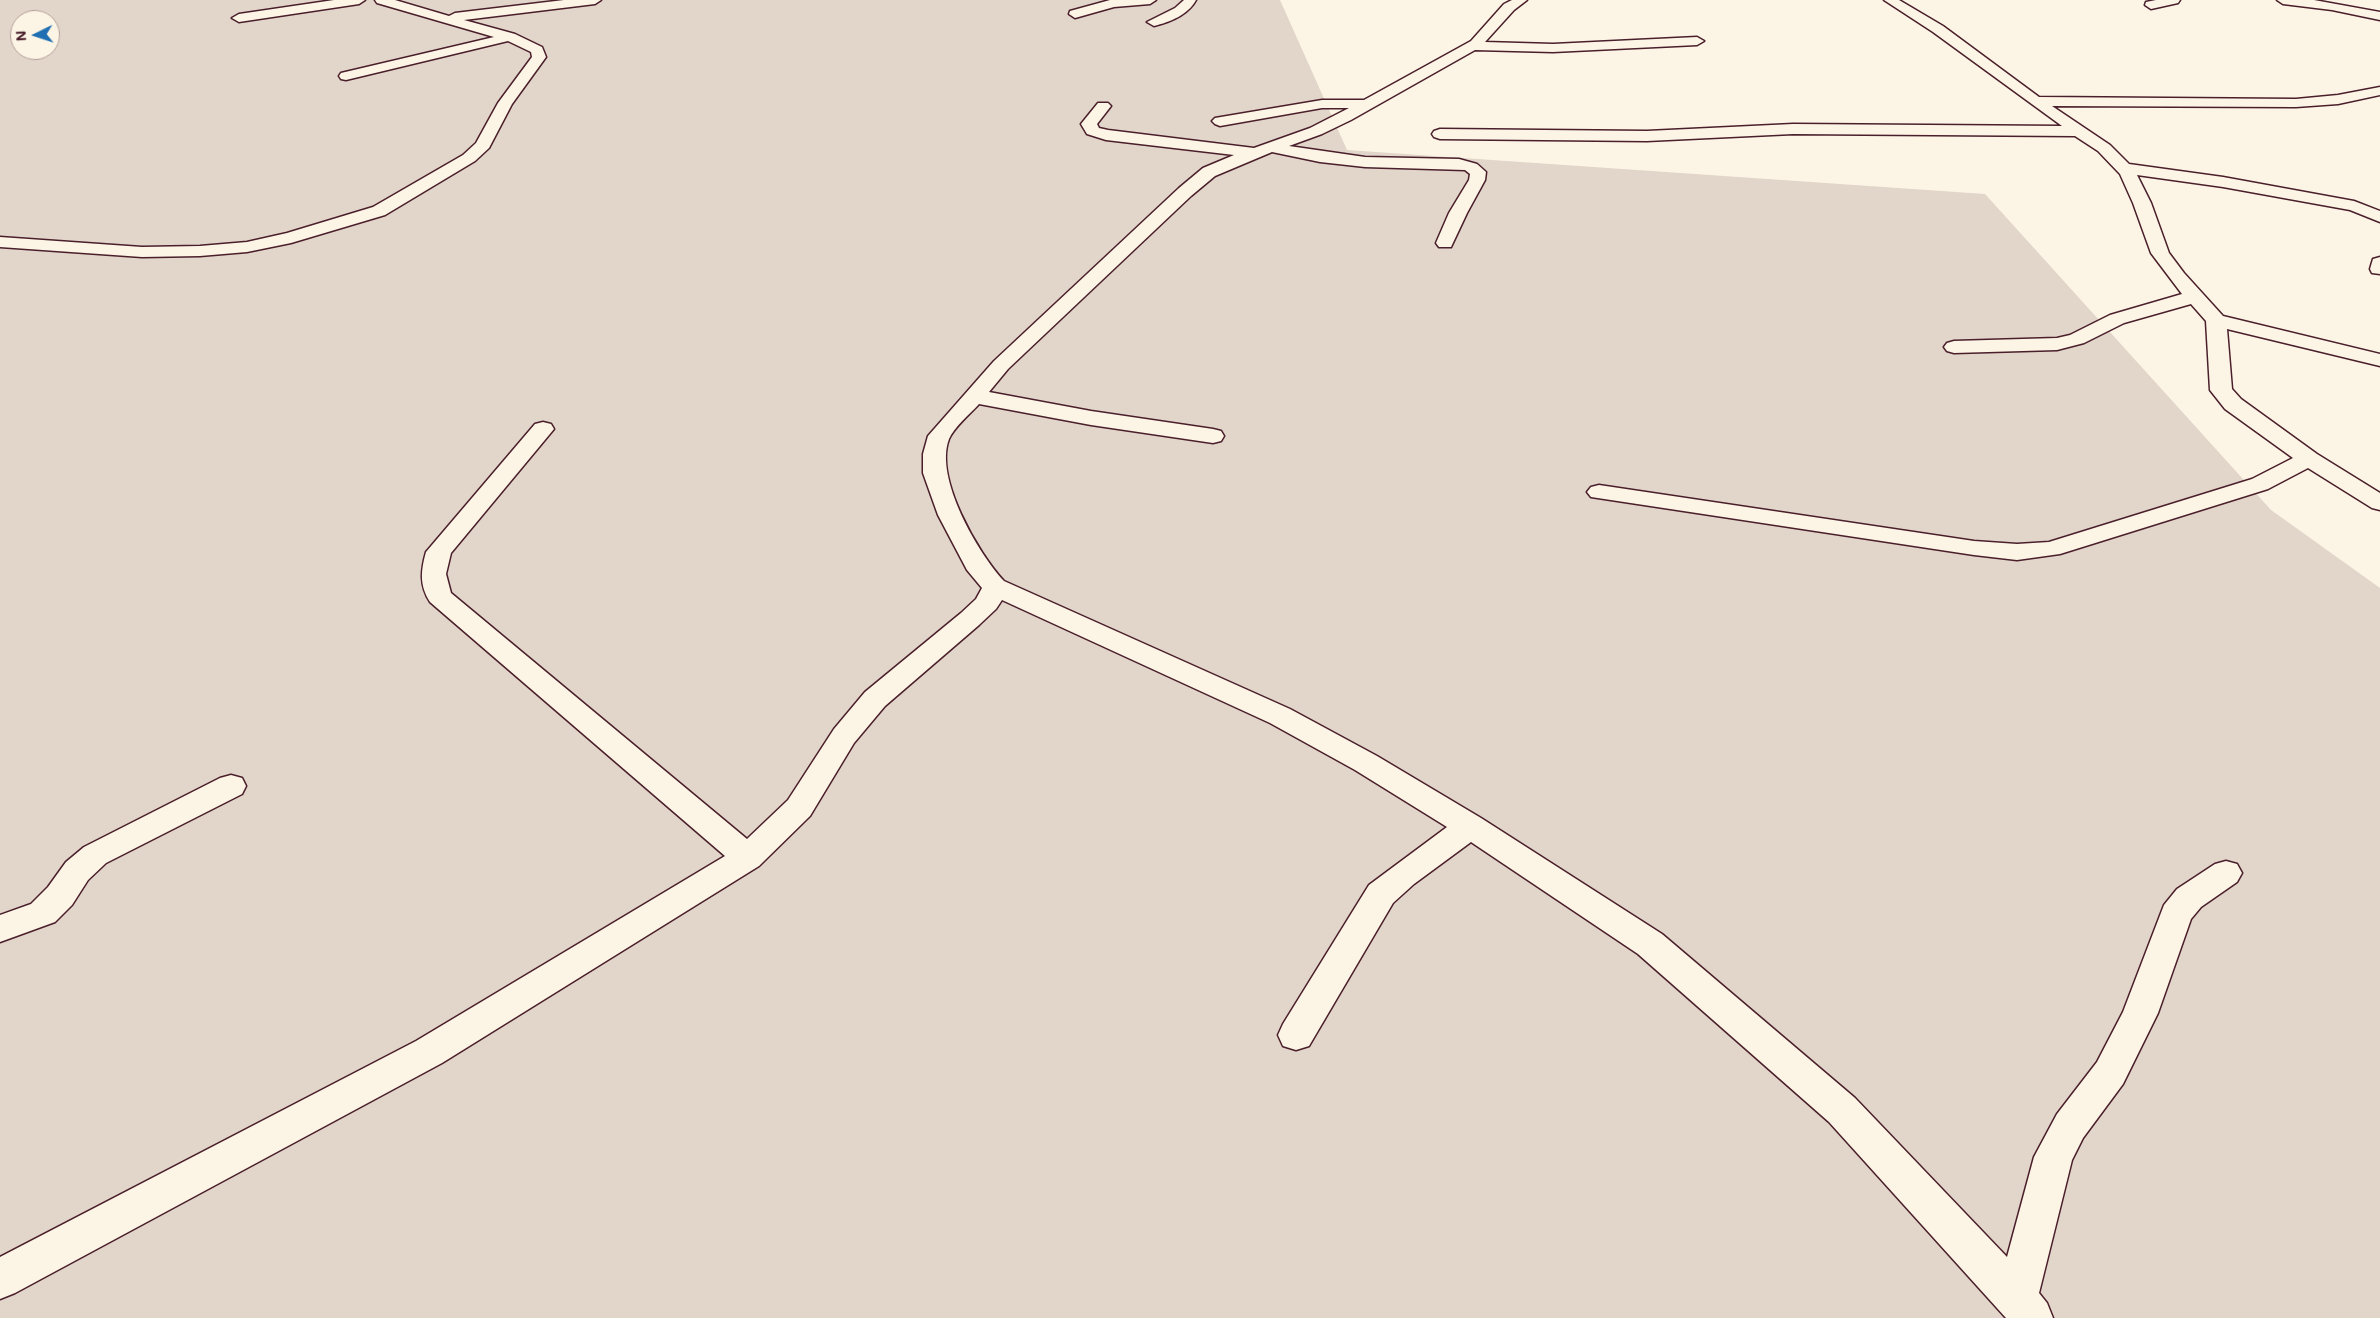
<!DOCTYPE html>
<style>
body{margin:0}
#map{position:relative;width:2380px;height:1318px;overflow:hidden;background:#fcf5e5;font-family:Mali,sans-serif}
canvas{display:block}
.north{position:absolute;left:10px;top:10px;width:50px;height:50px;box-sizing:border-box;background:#fcf5e5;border:1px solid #b59f9b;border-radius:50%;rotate:266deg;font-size:14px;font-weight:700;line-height:20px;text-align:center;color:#4a1f2b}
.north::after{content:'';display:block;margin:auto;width:18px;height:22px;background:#1f6fb2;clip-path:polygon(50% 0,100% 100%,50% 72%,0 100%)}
</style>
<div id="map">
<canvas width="2380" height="1318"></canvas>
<div class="north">N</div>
</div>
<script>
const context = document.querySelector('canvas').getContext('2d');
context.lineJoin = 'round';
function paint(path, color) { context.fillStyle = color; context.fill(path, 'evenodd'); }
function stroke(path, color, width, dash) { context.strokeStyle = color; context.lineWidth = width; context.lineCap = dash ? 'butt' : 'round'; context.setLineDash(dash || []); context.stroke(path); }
const green = new Path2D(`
 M0,0h1280l67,150 638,44 286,316 109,78v730h-2380zM20,20h30v30h-30z`);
const minor = new Path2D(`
 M334,0h31l-6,4 -120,18 -7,-4 7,-4z
 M375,0h20l54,16 6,-3 109,-13h37l-6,4 -131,16 51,14 27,13 4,10 -34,47 -23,44 -14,13 -90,54 -94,28 -44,9 -47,4 -58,1 -142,-10v-10l142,10 58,-1 47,-4 40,-9 86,-26 90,-52 13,-12 22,-40 34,-46 -1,-5 -23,-11 -162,39 -5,-1 -2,-3 2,-3 153,-36 -117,-34z
 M1110,0h46l-6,4 -36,3 -39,11 -6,-4 1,-3z
 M1184,0h12c-8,15 -26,22 -42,26l-7,-4 28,-14z
 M1512,0h15l-13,10 -29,32 68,2 144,-7 7,4 -7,4 -144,7 -78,-2 -124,70 -29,14 -33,12 76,11 94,2 18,5 9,8 -1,8 -18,33 -16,34h-12l-3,-4 13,-30 20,-33 1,-6 -5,-4 -100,-3 -45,-5 -48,-10 -57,24 -24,20 -183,173 -19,23 102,19 122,18 8,2 3,5 -3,5 -8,2 -122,-18 -112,-21c-9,10 -25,23 -30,35 -15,39 29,114 55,142l286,128 87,47 104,62 181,116 193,164 152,159 27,-100 23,-43 40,-52 26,-50 41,-107 13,-16 38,-25 11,-3 11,3 5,9 -5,9 -36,25 -10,12 -33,94 -35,71 -40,54 -11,22 -33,133 8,10 6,15h-47l-177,-196 -191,-168 -167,-112 -57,42 -21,19 -84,143 -13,4 -13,-4 -5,-11 5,-11 86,-139 78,-58 -92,-57 -85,-47 -268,-123 -6,9 -17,16 -94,81 -31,37 -44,73 -51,50 -317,197 -427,230 -15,6v-42l416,-216 309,-185 -295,-254c-11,-17 -9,-32 -4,-50l109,-128 8,-2 8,2 3,5 -103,124 -5,21 5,19 296,246 41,-39 46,-71 31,-37 96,-79 15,-14 6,-11 -15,-18 -29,-55 -15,-42v-19l5,-18 66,-75 185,-173 24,-20 31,-13 -128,-15 -19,-6 -6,-10 17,-21h10l3,3 -14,18 2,4 9,2 146,18 56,-20 39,-20h-27l-102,18 -5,-2 -3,-3 3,-3 107,-18h42l107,-59 33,-37z
 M1884,0h15l44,26 96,71 257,2 42,-4 42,-8v8l-42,9 -42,3 -244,-1 58,39 19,19 94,13 131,24 26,10v11l-30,-12 -127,-23 -86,-12 14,28 18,50 15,20 39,43 157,38v12l-153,-37 5,60 9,10 76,55 63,39v17l-8,-2 -64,-40 -40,21 -208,65 -43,6 -43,-5 -383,-58 -4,-5 4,-5 8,-2 375,56 43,3 32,-2 203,-63 41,-21 -68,-49 -15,-19 -4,-69 -15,-17 -67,19 -40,20 -27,7 -103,3 -7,-2 -3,-4 3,-4 7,-2 103,-3 13,-3 40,-20 72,-21 -31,-41 -18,-50 -13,-29 -22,-23 -23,-15 -282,-2 -146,7 -207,-2 -6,-2 -2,-3 2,-3 6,-2 207,2 146,-7 269,2 -129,-94z
 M2156,0h24l-2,3 -27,6 -6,-4 1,-3z
 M2277,0h37l66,12v8l-48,-10 -49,-6z
 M2380,257v17l-8,-1 -2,-4 3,-10z
 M231,775l11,3 4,8 -4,8 -136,69 -18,17 -16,25 -17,17 -55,20v-27l31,-11 17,-17 18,-25 18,-15 136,-69z`);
paint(green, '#e2d5ca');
stroke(minor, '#4a1f2b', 3);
paint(minor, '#fcf5e5');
</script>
